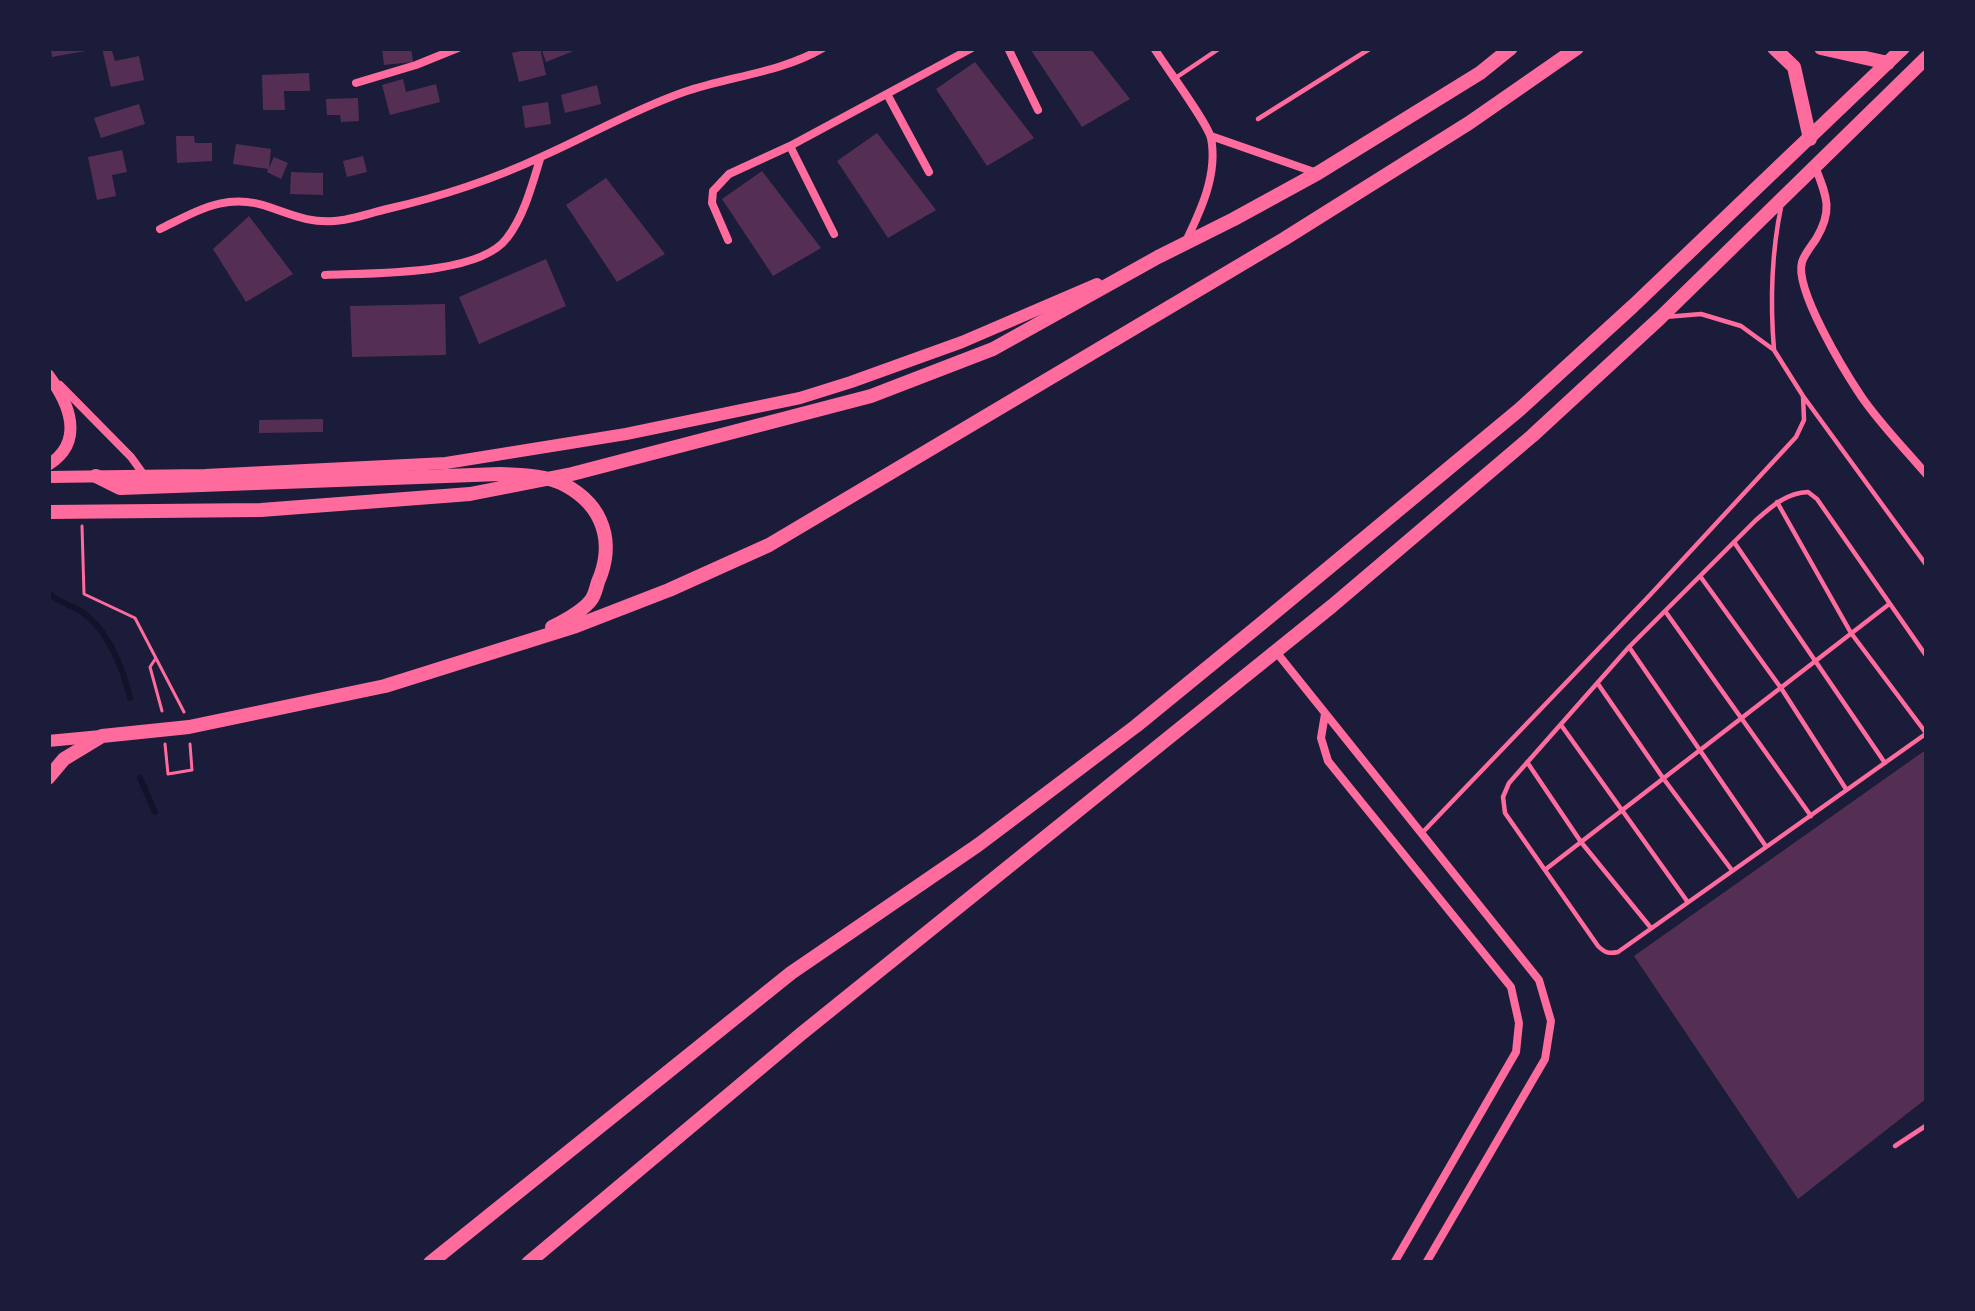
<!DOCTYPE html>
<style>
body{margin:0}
#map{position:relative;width:1975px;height:1311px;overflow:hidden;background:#1b1b3a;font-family:Signika,sans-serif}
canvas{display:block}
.frame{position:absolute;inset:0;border:51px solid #1b1b3a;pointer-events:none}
</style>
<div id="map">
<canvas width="1975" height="1311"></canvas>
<div class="frame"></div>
</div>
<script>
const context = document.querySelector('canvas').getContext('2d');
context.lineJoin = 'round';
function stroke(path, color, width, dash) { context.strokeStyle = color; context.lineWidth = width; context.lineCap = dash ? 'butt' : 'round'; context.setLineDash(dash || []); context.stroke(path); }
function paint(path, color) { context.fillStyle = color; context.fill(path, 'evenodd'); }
const stream = new Path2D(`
 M48,592c10,11 22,12 34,20 26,18 41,56 48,86
 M140,778l15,34`);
const building = new Path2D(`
 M51,48h40v2l-39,7z
 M102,48h9l4,13 24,-5 5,24 -33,7z
 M382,48h29l2,14 -29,3z
 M533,48h7l6,27 -27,7 -7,-29z
 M541,48h40l-35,14z
 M1034,48h56l40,51 -48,28 -51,-77z
 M975,62l59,76 -47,28 -51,-77z
 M309,73l1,18h-26l1,19h-22l-1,-35z
 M403,79l3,13 30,-8 4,18 -50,13 -8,-30z
 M597,85l4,19 -36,9 -4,-18z
 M358,98l1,23 -18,1 -1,-7h-13l-1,-16z
 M548,102l3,22 -26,4 -3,-22z
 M139,104l6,20 -44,14 -7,-20z
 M877,133l59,77 -48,28 -51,-77z
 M176,136h18l1,7h17v18l-35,2z
 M236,144l35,5 -2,19 5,-11 14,6 -7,16 -14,-7 1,-3 -35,-5z
 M122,150l5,22 -15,3 4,21 -19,4 -9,-43z
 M363,156l4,16 -20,5 -4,-16z
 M762,171l59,77 -48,28 -51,-77z
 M291,172l32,1v22l-33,-1z
 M606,178l59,76 -48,28 -51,-77z
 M249,216l44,58 -47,28 -33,-53z
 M546,259l20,47 -87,38 -20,-47z
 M445,304l1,51 -94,2 -2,-51z
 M323,419v13l-64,1v-13z
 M1927,749v349l-129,101 -164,-243z`);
const path = new Path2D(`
 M82,526l2,68 51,24 49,94
 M156,658l-6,9 12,44
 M165,744l3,30 24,-4 -2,-26`);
const service = new Path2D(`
 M1174,79l46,-31
 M1258,119l113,-71
 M1665,317l36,-3 40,12 33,24 29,46 124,170
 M1774,350c-4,-49 -3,-94 7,-143
 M1777,502l74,131 75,100
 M1734,542l151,221
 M1700,576l81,112 65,101
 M1665,611l146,205
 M1629,647l136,198
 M1927,657l-110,-158 -9,-7c-22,1 -36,14 -53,29l-126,126 -120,136 -6,14 2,16 93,133c7,7 11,8 20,6l309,-219
 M1598,684l65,94 68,91
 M1561,725l126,176
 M1527,762l54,80 70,86
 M1422,833l228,-238 146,-158 8,-17 -1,-24
 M1546,869l342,-264
 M1895,1146l32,-21`);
const minor = new Path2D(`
 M1008,48l30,62
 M1154,48c11,18 53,74 57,90 7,36 -10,72 -25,103
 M356,83l60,-18 42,-17
 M887,94l42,78
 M1211,136l106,37
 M790,146l44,88
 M1816,169c11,28 17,42 0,70 -4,6 -12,16 -14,23 -8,27 43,110 59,134 19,28 44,53 66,79
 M160,229c39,-19 68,-38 112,-21 21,7 38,15 62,13 17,-1 36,-8 53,-12 53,-12 107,-30 156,-53 47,-21 92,-47 141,-64 47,-16 96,-19 139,-44
 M728,240l-16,-37 1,-12 16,-17 61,-28 182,-98
 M325,275c45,-2 154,1 182,-37 17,-22 25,-53 33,-79
 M60,385l71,72 13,18
 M1277,653l262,327 12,41 -6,38 -119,204
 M1325,714l-4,24 7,23 183,226 8,36 -3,29 -122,211`);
const secondary = new Path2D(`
 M48,375c22,29 37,67 0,90
 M48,477l157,-2 241,-12 180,-29 174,-36 51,-16 111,-40 135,-58
 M48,741l53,-5`);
const trunk = new Path2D(`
 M1774,48l20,19 16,72
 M1821,48l67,15
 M96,476l24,12 380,-14c22,1 46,1 65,11 39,21 50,58 33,97 -2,6 -3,13 -7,18 -8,11 -27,21 -39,27
 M48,512l213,-2 209,-16 102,-20 299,-78 122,-47 165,-92 76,-38 84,-46 162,-100 31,-25
 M48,778l16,-19 38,-23 87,-9 196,-41 191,-60 93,-36 100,-45 515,-306 185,-116 108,-75
 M430,1263l361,-290 187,-128 158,-119 126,-103 257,-213 114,-104 270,-258
 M528,1263l273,-229 531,-428 200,-170 128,-118 267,-261`);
stroke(stream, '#12122b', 6);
paint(building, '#542f53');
stroke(path, '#ff6b9d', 3);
stroke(service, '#ff6b9d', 4.5);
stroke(minor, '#ff6b9d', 8);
stroke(secondary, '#ff6b9d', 12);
stroke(trunk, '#ff6b9d', 14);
</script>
